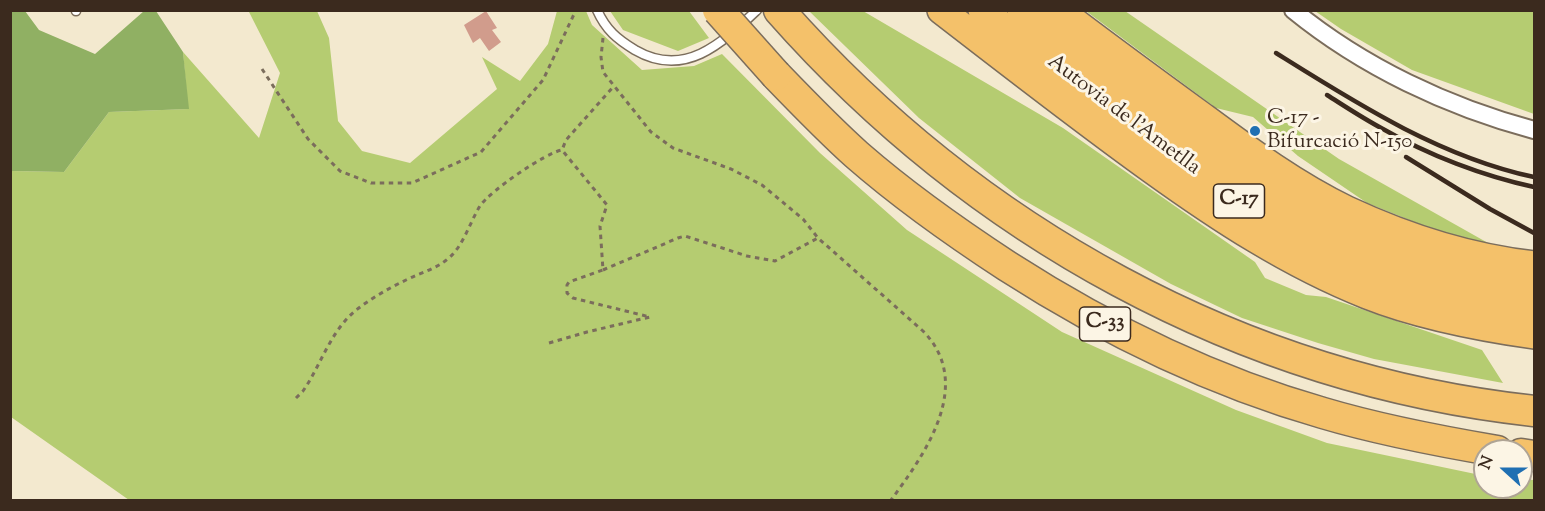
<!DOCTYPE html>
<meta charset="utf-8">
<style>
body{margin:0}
#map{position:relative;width:1545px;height:511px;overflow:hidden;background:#f3e9cf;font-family:"Sorts Mill Goudy",serif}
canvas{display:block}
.frame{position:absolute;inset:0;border:12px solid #3b2a1e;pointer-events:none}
.north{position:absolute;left:1473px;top:439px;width:60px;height:60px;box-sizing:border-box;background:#fcf5e5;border:2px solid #afa495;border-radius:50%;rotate:291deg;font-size:16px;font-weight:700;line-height:24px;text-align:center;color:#3b2a1e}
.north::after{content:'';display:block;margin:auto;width:21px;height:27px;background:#1f6fb2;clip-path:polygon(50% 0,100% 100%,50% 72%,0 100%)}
</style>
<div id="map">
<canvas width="1545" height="511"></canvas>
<div class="frame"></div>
<div class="north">N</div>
</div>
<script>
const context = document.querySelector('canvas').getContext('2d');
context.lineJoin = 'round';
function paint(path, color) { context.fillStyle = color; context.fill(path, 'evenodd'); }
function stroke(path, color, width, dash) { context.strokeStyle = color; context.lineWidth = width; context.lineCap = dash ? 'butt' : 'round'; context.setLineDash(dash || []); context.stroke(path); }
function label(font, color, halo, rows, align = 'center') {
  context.font = font + ' "Sorts Mill Goudy",serif'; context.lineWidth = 6; context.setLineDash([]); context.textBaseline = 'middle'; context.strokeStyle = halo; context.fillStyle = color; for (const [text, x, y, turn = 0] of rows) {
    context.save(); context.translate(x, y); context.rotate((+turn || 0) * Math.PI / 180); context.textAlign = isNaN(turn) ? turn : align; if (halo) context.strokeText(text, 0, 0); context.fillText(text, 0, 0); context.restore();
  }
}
const green = new Path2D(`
 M248,10l69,1 12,27 9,83 24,30 48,12 87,-74 -15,-32 38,24 28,-37 9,-33h29l6,14 50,45 52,-4 28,-12 98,99 87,77 155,102 174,78 91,33 158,33v11h36v-8l13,1v20h-1405l-118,-83v-246l53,1 45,-60 79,-3 -5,-57 76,86 21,-65z
 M610,11h79l20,27 -31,13 -55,-21z
 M809,11h54l200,117 192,134 10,16 41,17 20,2 156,53 21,33 -129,-24 -56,-16 -76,-25 -71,-34 -151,-86 -101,-80z
 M1086,11h39l214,148 149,84 -41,-8 -80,-32 -69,-47 -45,-39 -37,-9z
 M1315,11h219v103l-122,-44 -71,-41z`);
const forest = new Path2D(`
 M11,10l14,1 14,19 56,24 49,-43h12l27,41 6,57 -80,3 -45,60 -53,-1z`);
const building = new Path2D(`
 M486,11l11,17 -5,2 9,12 -12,9 -9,-13 -7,5 -9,-18z`);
const path = new Path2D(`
 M603,38l-2,19 2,15 48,60 22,16 58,21 31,16 41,34 15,19 105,93c52,53 2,123 -32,169
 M262,69l46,70 32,32 31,12h41l69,-31 62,-72 33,-70
 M603,270l75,-32 7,-2 62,20 28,5 43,-23
 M549,343l38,-11 63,-15 -77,-19 -6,-5v-8l2,-3 34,-12 -3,-44 7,-21 -45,-55
 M296,398l7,-7c18,-26 27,-59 52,-80 15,-12 34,-23 51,-31 16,-8 31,-11 44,-23 14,-13 20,-35 30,-51 10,-15 65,-53 82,-56l4,-10 48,-54`);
const service = new Path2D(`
 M597,10c9,20 20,29 38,40 50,29 87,-7 122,-40
 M76,11v-1`);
const minor = new Path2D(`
 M1293,10c70,57 155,97 241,120`);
const trunk = new Path2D(`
 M941,10c70,54 139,108 210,159 68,49 138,95 216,126 53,21 111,32 167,40
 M982,10c53,41 106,81 159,121 58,45 119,91 186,122 68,31 133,49 207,61
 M1021,10c49,37 97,74 146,110 58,44 120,90 188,120 56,24 118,41 179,49
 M1059,10c47,36 95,71 143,106 46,34 93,69 145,94 58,27 124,48 187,55`);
const motorway = new Path2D(`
 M779,10c195,221 461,369 755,401
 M776,75c27,28 53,55 81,80 47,41 98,77 150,111 98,63 204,115 316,147 57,17 115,28 174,38
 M1521,454l13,2`);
const rail = new Path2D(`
 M1276,53c80,50 164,104 258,124
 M1327,95c19,12 37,24 56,34 45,26 100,47 151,58
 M1406,157l84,52 44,24`);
const motorwayBridge = new Path2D(`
 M718,10l58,65`);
const markers = [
 [1255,131,6,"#1f6fb2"]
];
const shields = [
 [1239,201,51],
 [1105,324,51]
];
const shieldNames = [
 ["C-17",1239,201],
 ["C-33",1105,324]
];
const streetNames = [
 ["Autovia de l'Ametlla",1123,116,37]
];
const poiNames = [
 ["C-17 -",1267,119],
 ["Bifurcació N-150",1267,143]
];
paint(green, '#b5cc71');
paint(forest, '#90b063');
paint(building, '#d19c8c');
stroke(service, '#7b6d5c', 11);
stroke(minor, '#7b6d5c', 20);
stroke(trunk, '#7b6d5c', 30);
stroke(motorway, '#7b6d5c', 33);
stroke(path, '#7b6d5c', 3, [4.5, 4.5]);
stroke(service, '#fff', 8);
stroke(minor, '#fff', 16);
stroke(trunk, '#f4c16a', 27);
stroke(motorway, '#f4c16a', 30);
stroke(rail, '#3b2a1e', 4.5);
stroke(motorwayBridge, '#7b6d5c', 33, []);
stroke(motorwayBridge, '#f4c16a', 30);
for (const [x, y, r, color] of markers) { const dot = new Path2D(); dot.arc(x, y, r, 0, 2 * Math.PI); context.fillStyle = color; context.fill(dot); stroke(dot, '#fcf5e5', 2); }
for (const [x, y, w] of shields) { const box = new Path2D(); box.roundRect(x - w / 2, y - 17, w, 34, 4.5); context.fillStyle = '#fcf5e5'; context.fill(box); stroke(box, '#3b2a1e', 1.5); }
label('bold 20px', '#3b2a1e', null, shieldNames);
label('21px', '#3b2a1e', '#fcf5e5', streetNames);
label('21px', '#3b2a1e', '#fcf5e5', poiNames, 'left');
</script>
